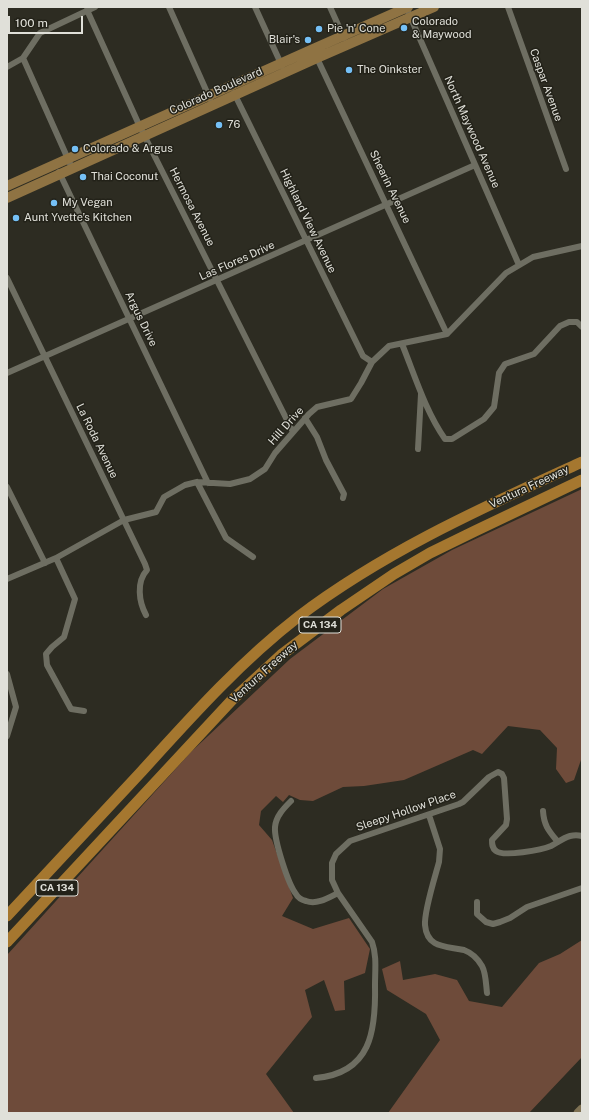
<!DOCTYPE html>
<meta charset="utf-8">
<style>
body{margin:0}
#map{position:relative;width:589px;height:1120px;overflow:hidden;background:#2d2c22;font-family:"Public Sans",sans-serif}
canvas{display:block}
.frame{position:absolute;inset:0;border:8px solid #e0e0d9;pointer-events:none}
.scale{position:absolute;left:8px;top:16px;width:75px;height:18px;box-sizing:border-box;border:2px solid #e0e0d9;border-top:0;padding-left:5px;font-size:12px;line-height:14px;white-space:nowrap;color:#e0e0d9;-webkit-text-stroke:3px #232219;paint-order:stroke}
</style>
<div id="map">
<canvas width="589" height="1120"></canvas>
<div class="frame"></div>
<div class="scale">100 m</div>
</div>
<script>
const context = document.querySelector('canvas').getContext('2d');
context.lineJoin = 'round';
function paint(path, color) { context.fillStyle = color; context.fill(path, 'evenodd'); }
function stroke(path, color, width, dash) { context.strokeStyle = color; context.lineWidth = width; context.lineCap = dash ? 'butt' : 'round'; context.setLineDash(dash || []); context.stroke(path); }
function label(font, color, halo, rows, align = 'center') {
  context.font = font + ' "Public Sans",sans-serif'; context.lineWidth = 3; context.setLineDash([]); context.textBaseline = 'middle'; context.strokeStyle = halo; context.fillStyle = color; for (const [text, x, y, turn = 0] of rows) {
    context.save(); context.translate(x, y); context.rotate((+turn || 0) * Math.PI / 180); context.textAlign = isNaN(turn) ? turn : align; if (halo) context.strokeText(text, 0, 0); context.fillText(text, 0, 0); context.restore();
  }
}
const green = new Path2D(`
 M582,489v268l-8,23 -8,3 -10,-14 1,-21 -17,-18 -32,-4 -26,28 -9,-4 -69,30 -40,6 -21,1 -30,14 -13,-1 -11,-5 -6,7 -7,-6 -15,15 -2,14 13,15 21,58 -11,18 31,13 36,-11 21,31 -5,24 -21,8 1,29 -10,1 -11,-31 -19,10 7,27 -46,57 28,39h-287v-158l184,-203 99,-93 93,-70 69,-39z
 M582,940v117l-53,56h-141l52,-73 -14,-26 -39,-24 -5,-21 18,-8 3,19 32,-6 22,6 12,21 33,6 37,-44 21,-9z`);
const street = new Path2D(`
 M169,7l41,92
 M255,7l27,59
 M330,7l14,31
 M406,7l113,258
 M508,7l58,162
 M87,10l53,117 153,305
 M316,56l131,278
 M23,58l49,110
 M7,67l16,-9 17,-25 55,-26
 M234,93l129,263 9,6
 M59,172l149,311
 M7,278l138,286 2,6c-11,12 -8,32 -1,45
 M402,344c13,32 23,66 43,95h7l32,-20 10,-12 5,-34 6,-9 29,-10 26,-28 9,-4h8l5,5
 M7,373l468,-208
 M305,418l12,19 9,23 18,34 -1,4
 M418,449l3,-55
 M197,482l29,56 27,19
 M7,487l38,76
 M56,558l19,41 -11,38 -12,10 -6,7 1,11 24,44 13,2
 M7,579l49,-21 68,-38 32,-8 8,-15 21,-12 12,-3 33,2 20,-5 15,-10 10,-16 34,-39 8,-7 34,-8 10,-16 11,-21 17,-16 58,-12 59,-61 27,-16 49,-11
 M7,674l9,33 -9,29
 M291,801c-7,7 -15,15 -16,26 -1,13 13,57 21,67 2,4 6,6 10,7 11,4 22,-3 32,-8
 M543,811c1,15 6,20 15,31
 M429,815l11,34 -1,13c-4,15 -15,49 -14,63 2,24 22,21 39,25 8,3 14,9 18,16 4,7 4,19 5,27
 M477,902v12l9,8 7,2 7,-2 10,-4 17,-11 55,-19
 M316,1078c55,-5 60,-47 59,-93 0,-15 2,-29 -3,-43l-34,-49 -6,-13v-17l4,-9 14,-13 109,-37 4,-2 26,-25 9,-5 4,2 2,4 3,41 -1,6 -14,15c0,4 0,8 4,11 7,6 46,-1 55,-5 6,-3 12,-8 19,-10 4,-1 8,-1 12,0`);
const secondary = new Path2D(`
 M578,1113l4,-4`);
const primary = new Path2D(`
 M7,186l306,-137 95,-42
 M7,198l310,-140 117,-51`);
const highway = new Path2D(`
 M7,916c45,-48 90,-96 135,-145 49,-54 98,-109 156,-154 87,-66 186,-110 284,-155
 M7,942l225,-242 49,-45 60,-45 53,-36 36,-21 45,-22 107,-51`);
const markers = [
 [404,28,4,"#75c0f6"],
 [319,29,4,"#75c0f6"],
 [308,40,4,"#75c0f6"],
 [349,70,4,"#75c0f6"],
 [219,125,4,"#75c0f6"],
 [75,149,4,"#75c0f6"],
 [83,177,4,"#75c0f6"],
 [54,203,4,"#75c0f6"],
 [16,218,4,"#75c0f6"]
];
const shields = [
 [320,625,42],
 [57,888,42]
];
const shieldNames = [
 ["CA 134",320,625],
 ["CA 134",57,888]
];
const poiNames = [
 ["Colorado",412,22],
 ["& Maywood",412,35],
 ["Pie 'n' Cone",327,29],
 ["Blair's",300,40,"right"],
 ["The Oinkster",357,70],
 ["76",227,125],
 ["Colorado & Argus",83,149],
 ["Thai Coconut",91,177],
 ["My Vegan",62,203],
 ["Aunt Yvette’s Kitchen",24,218]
];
const streetNames = [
 ["Caspar Avenue",546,85,70],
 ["Colorado Boulevard",216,91,-24],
 ["North Maywood Avenue",472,132,66],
 ["Shearin Avenue",390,187,64],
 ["Hermosa Avenue",192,207,63],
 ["Highland View Avenue",308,221,64],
 ["Las Flores Drive",237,261,-24],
 ["Argus Drive",141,319,64],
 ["Hill Drive",286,426,-48],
 ["La Roda Avenue",97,441,64],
 ["Ventura Freeway",529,487,-25],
 ["Ventura Freeway",264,672,-42],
 ["Sleepy Hollow Place",406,811,-19]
];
paint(green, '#6e4b3a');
stroke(street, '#6e6e62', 6);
stroke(secondary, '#7e7153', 9);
stroke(primary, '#8f7343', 10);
stroke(highway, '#a5772f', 11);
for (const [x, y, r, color] of markers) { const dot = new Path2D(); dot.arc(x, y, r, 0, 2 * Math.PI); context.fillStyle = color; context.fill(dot); stroke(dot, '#232219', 1.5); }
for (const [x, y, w] of shields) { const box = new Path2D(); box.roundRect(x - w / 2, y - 8, w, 16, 3); context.fillStyle = '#232219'; context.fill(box); stroke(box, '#e0e0d9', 1); }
label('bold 10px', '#e0e0d9', null, shieldNames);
label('11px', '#e0e0d9', '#232219', poiNames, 'left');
label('11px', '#e0e0d9', '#232219', streetNames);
</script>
